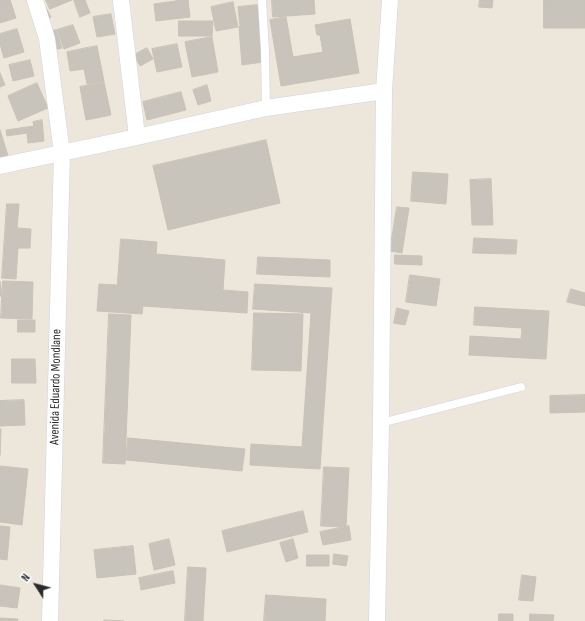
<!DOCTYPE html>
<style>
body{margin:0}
#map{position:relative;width:585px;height:621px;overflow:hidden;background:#ede6db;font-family:"Sofia Sans Condensed",sans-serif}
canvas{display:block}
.north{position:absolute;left:16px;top:565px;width:40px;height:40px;-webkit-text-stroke:3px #fff;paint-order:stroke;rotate:306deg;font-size:11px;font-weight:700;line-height:16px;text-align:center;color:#2a2a2a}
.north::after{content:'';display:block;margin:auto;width:14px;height:18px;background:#2a2a2a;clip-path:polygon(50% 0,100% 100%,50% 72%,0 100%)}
</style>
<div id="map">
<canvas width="585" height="621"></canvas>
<div class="north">N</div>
</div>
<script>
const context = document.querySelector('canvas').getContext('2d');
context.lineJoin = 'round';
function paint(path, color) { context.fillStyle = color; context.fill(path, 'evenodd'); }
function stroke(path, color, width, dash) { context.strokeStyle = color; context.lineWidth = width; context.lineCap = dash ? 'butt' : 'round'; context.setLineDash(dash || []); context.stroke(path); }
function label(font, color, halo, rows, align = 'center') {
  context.font = font + ' "Sofia Sans Condensed",sans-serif'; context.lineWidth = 3; context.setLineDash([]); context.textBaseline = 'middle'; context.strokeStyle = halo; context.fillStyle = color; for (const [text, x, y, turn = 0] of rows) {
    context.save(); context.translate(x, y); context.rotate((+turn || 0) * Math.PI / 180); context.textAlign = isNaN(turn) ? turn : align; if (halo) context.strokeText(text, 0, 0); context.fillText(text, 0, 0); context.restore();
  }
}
const building = new Path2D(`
 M0,0h10l6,18 -16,5z
 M46,0h26l-22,9z
 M74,0h11l5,13 -10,4z
 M176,0h12l2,17 -34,4 -2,-17 22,-3z
 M272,0h42l1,14 -42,3z
 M480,0h13l-1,8 -13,-1z
 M544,0h41v28h-41z
 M233,2l5,25 -22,4 -5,-24z
 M257,5l3,28h2l1,29 -21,3 -3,-38h1l-2,-20z
 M45,6l6,11 -7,4 -6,-12z
 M111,14l4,20 -18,3 -4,-20z
 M286,17l7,40 30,-5 -3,-17h-3l-2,-10 35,-6 9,54 -78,13 -11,-66z
 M179,21h34l-1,15h-33z
 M73,25l7,18 -16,6 -7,-19z
 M17,29l7,23 -20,6 -4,-14v-10z
 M56,30l6,18 -9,2 -5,-18z
 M212,37l6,35 -26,5 -7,-35z
 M177,44l5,23 -25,5 -5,-23z
 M97,46l7,35 -17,3 -3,-15 -14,2 -3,-19z
 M147,48l6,11 -13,7 -6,-11z
 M30,60l4,16 -21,5 -4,-16z
 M0,73l5,12 -5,2z
 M104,82l7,33 -25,5 -6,-33z
 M37,83l11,25 -30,13 -10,-25z
 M207,85l4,16 -13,4 -5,-15z
 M181,92l5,18 -39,10 -4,-18z
 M42,120l2,21 -16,2 -1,-10 -20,3 -1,-6 28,-4 -1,-4z
 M0,130l9,29 -9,3z
 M266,140l14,63 -112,27 -15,-64z
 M413,172l35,2 -2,30 -35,-3z
 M491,179l2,46h-21l-2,-45z
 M7,204h12l-2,24 14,1 -1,19h-12l-2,31 -14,-1z
 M397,207l12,1 -7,45 -12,-2z
 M474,238l43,2 -1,14 -43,-1z
 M121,239l36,3 -1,12 69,6 -2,30 25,2 -1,21 -104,-7 -1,8 -45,-3 2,-27 18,1z
 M395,255l27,1v9l-27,-1z
 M258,257l72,3v17l-73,-3z
 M410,275l30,4 -4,27 -30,-4z
 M3,281l30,1 -1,37 -31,-1z
 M0,282l2,14h-2z
 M255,284l77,4 -12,181 -70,-4 1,-21 51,3 9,-134 -58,-4z
 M571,289l14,4v13l-18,-4z
 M475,307l74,4 -3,48 -77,-4 1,-19 51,3 1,-11 -48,-3z
 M397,308l12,3 -4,14 -11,-2z
 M254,313l49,1 -2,57 -49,-1z
 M109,314l22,1 -6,149 -22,-1z
 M18,320h17v12h-17z
 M12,359h23l1,24h-24z
 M585,395v17l-35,1v-17z
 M24,400l1,25 -25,1v-25z
 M0,429h1l-1,26z
 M128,438l117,11 -3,22 -116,-11z
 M0,466l28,3 -6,56 -22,-3z
 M324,467l25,1 -3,59 -25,-1z
 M303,511l5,21 -81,20 -5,-21z
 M0,526l10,1 -3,33 -7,-1z
 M349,526l2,14 -28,5 -3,-13z
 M169,539l6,26 -21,5 -5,-26z
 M293,539l5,19 -12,4 -6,-19z
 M133,546l3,28 -39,4 -3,-28z
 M334,554l14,2 -2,10 -13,-2z
 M307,555h22v11h-22z
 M188,567l18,1 -3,53h-18z
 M173,571l2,12 -34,7 -2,-12z
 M522,575l14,2 -3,24 -14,-1z
 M0,585l20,3 -3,20 -17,-2z
 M266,595l60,4 -1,22h-61z
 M499,614h14v7h-14z
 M530,614l24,1 -1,6h-23z
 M0,618l18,1 -1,2h-17z
 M104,620l20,1h-20z`);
const service = new Path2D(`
 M262,0l3,51 1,57
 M381,423l140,-36`);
const minor = new Path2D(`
 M35,0l12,39 15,114 -12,468
 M121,0l16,137
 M0,166l137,-29 129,-29 118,-17
 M377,621l4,-198 3,-332 6,-91`);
const streetNames = [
 ["Avenida Eduardo Mondlane",56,387,-89]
];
paint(building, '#c8c3bb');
stroke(building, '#c8c3b5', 1);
stroke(service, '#d1d3e3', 9);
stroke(minor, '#d1d3e3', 17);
stroke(service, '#fff', 8);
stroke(minor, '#fff', 16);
label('13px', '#2a2a2a', '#fff', streetNames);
</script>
